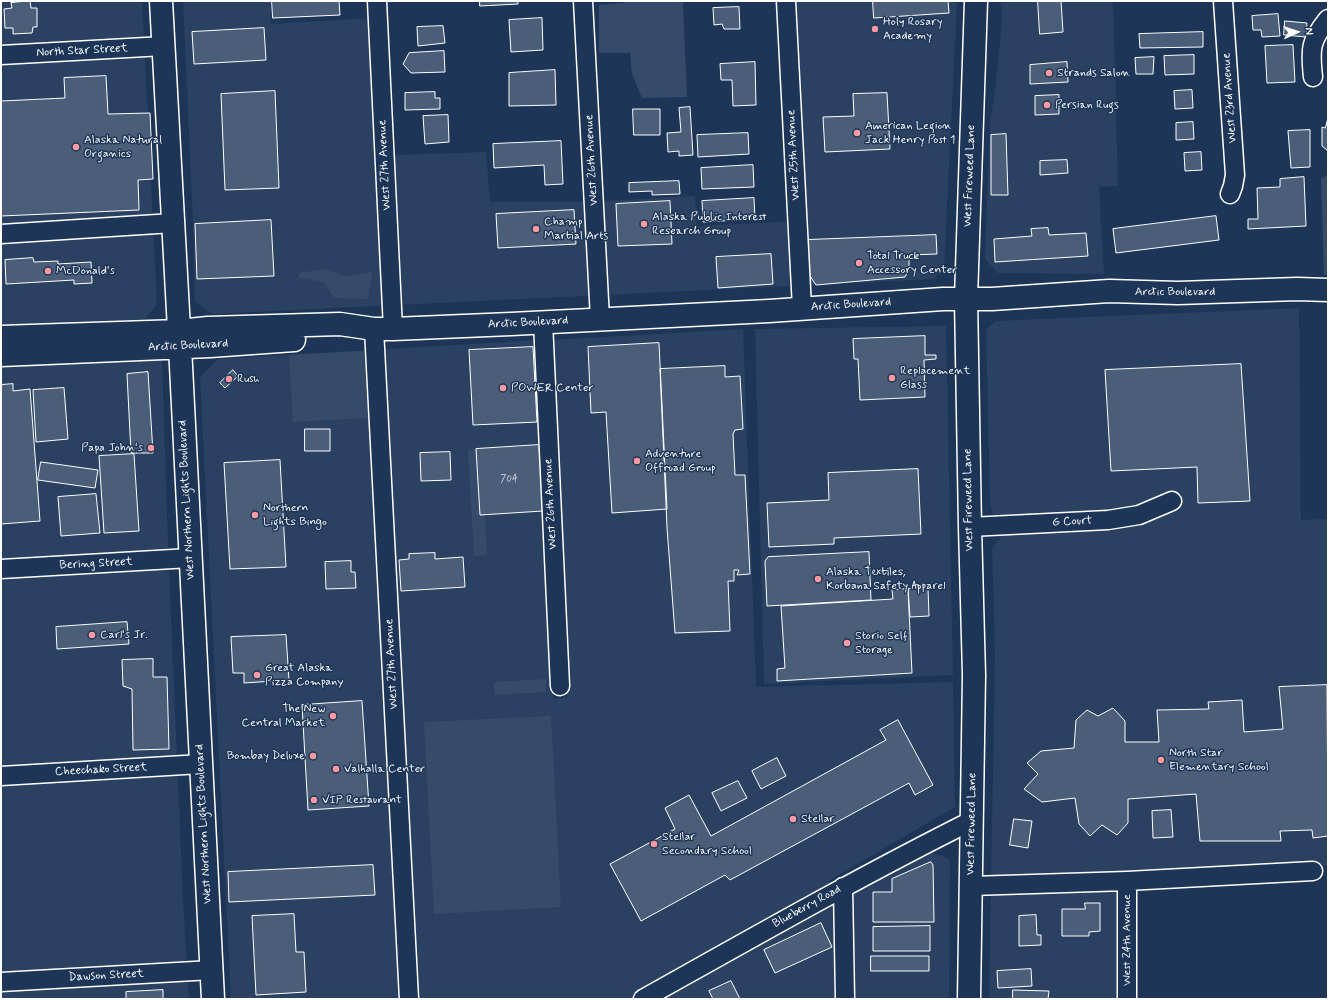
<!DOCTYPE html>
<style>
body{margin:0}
#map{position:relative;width:1329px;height:1000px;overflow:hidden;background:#1d3557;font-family:Mynerve,sans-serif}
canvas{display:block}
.frame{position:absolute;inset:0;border:2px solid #fff;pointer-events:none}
.north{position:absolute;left:1277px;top:12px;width:40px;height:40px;-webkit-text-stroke:3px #1d3557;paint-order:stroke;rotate:87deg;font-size:11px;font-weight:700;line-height:16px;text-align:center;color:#fff}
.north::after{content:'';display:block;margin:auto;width:14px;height:18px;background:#fff;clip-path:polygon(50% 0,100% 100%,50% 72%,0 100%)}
</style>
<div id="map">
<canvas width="1329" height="1000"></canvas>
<div class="frame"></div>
<div class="north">N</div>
</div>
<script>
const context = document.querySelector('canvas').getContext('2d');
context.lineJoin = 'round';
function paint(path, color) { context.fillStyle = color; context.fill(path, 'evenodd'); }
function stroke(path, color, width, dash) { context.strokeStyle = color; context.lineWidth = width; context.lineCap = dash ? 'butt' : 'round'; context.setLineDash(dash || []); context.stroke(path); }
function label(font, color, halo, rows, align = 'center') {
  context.font = font + ' Mynerve,sans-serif'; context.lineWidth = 3; context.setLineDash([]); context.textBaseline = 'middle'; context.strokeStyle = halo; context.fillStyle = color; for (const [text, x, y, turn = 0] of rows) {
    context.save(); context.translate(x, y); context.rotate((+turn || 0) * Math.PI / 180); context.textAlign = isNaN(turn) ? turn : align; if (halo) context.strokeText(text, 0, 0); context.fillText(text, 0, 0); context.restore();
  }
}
const built = new Path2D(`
 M1,1h141l15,303 -12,15 -144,8z
 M183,1h87l1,23 102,-6 6,195 15,-58 92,-3 4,50h94l111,-6 2,30 105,-5 -10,-220h165l-13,268 -11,10 -721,35 -17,-13 -2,-79z
 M1001,1h112l5,185 -19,1 5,87 -106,-1 -13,-14 5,-137 6,-38 6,-63z
 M1299,308l2,212 27,-1v347l-208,6v127h-131l6,-345 -3,-105 6,-9h2l-10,-37 -4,-174 10,-8z
 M946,326l7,349 -189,9 -9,-355z
 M743,329l13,358 197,-5 2,125 -125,73 3,32 2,87h-604l-31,-622 18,-18 320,-19 9,170 6,189 14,-1 -16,-358z
 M162,359l6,185 15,357 6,98h-187l-1,-633z
 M932,853l18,6 -1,140h-99l1,-103z`);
const green = new Path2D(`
 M624,1h59l4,96 -45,1 -10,-24 -2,-21h-31v-48l25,-2z
 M1328,175v100h-4l-3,-97z
 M325,269l20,7 27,-4 -4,27 -34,-1 -10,-16 -25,-4v-5z
 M364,351l4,67 -75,4 -4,-67z
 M476,449l9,65 2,41 -13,1 -6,-106z
 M546,679v13l-52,3v-13z
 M551,716l10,191 -127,7 -10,-192z`);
const building = new Path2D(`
 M30,1l1,7h6v19h-4l-1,6 -19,1v-6h-8l-1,-19 8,-1 -1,-5z
 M272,1h67l1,14 -67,3z
 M480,1h38v3l-38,2z
 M873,1h75l1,12 -75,5z
 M1038,1h23l2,31 -23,2z
 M739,7l1,22h-16l-2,-5 -8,1 -1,-17z
 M1278,14l2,22 -18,1 -1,-7h-8l-1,-14z
 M542,18l1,32 -32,2 -2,-32z
 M1285,21l22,2 -1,14 -22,-2z
 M443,26l2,17 -27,3 -1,-19z
 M264,28l2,32 -72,4 -2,-32z
 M1203,32v15l-63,1 -1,-14z
 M1293,45l2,37 -28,1 -2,-37z
 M444,51l1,21 -34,1 -8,-9 6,-11z
 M1194,55v19l-29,1 -1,-19z
 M1154,57l-1,17h-17l-1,-16z
 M755,62l1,43 -23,1 -1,-26h-11l-1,-16z
 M1067,62l1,20 -38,2v-19z
 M555,70l1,35 -47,1v-33z
 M106,76l2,38 42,-1 3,66 -15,1 1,30 -138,6v-115l64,-3 -1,-20z
 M1192,90l1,18 -18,1 -1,-18z
 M275,91l4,97 -54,2 -4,-96z
 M435,92v6h5v11l-35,1v-17z
 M887,93l3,56 -65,3 -2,-35 31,-1 -1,-22z
 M1059,95v19l-24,1v-19z
 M690,107l3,48 -14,1v-5l-11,1 -1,-19 14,-1 -2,-24z
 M633,109h27v26h-26z
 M448,115l1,27 -24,2 -2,-28z
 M1328,118v33l-6,-5v-19l3,1z
 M1193,122l1,17 -18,1v-17z
 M1310,130v37l-19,1 -3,-37z
 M748,133l1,21 -51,3 -1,-22z
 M1006,134l2,61h-17v-60z
 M561,141l2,43 -18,1 -1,-20 -50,3 -1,-24z
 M1201,152l1,18 -17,1 -1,-18z
 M1067,160l1,13 -28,2v-14z
 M753,165l1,22 -52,2 -1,-21z
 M1304,177l2,49 -58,3v-10h10l-1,-31 23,-1v-8z
 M679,181l1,13 -28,1v-4l-23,1v-9z
 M754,198l1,21 -52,3 -1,-21z
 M670,201l2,43 -54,2 -2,-42z
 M574,210l2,34 -78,4 -2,-34z
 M1216,216l3,24 -103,13 -3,-24z
 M271,220l3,56 -77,3 -2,-55z
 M1048,228l1,7 37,-2 2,23 -93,6 -1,-23 38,-3 -1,-7z
 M936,235l1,19 -28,1v15l-4,7 -89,8 -6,-9 -3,-36z
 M771,254l2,30 -55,4 -2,-31z
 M33,258l1,4 24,-1v3l33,-2 1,21 -18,1v-4l-68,4 -1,-24z
 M925,336v19h11v4l-12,1 1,37 -65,3 -2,-41h-4l-1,-20z
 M659,343l8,166 -55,4 -6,-101 -15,1 -3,-66z
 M533,347l4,75 -64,3 -4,-75z
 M1241,364l9,137 -52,2 -1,-36 -86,4 -6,-101z
 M725,366v11l15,-1 3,53 -8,1 -2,4 2,41h10l5,99 -13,1 2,-5h-5v11h-6l2,50 -55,2 -8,-105 -7,-159z
 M233,370l5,6 -13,12 -5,-5z
 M148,372l5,81h-22l-4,-79z
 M13,384v7l17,-2 10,132 -39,3v-139z
 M64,388l4,51 -32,3 -3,-52z
 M305,429h25v22h-25z
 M539,445l4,66 -63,4 -4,-66z
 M450,452l1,28 -30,1 -1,-28z
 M134,454l5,77 -35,2 -5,-77z
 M280,460l6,107 -56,2 -6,-106z
 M41,462l57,8 -3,18 -57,-8z
 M918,469l3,65 -87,4v6l-65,3 -2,-44 62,-3 -1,-27z
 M96,494l4,39 -39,3 -3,-39z
 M869,552l2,48 -104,6 -2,-45 3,-4z
 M435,553v6l28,-2 2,30 -64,4 -2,-31 10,-1v-5z
 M351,561v11h4l1,16 -30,1 -1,-27z
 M928,588l1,28 -19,1 -2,-28z
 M908,589l4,84 -135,8v-12l8,-1 -4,-62 112,-7 -1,-9z
 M127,622l2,22 -72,5 -1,-22z
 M286,635l3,45 -45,3v-10h-11l-2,-36z
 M153,659v18h14l2,72 -36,1 -1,-61 -9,-3 -1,-26z
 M1327,685l1,151 -15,2 -1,-8 -32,1 1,10h-81l-4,-47 -68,5v24l-11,12 -15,-10 -12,11 -11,-12 -4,-26 -33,4 -18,-13 14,-15 -11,-11 14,-12 33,-3 2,-28 11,-10 11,6 15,-8 12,13v21h34l-2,-32 52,-1 -1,-7 34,-2 2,32 39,-3 -4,-42z
 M362,701l7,105 -61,4 -6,-105z
 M898,720l35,65 -18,10 -6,-12 -179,97 -5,-5 -84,46 -31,-57 65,-35 -10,-21 24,-13 22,41 175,-96 -6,-10z
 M777,758l9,18 -25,13 -9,-18z
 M738,781l9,17 -26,13 -9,-18z
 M1171,810l2,27 -20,1 -1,-27z
 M1014,819l18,2 -4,27 -18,-3z
 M931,862l2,3 1,57h-61v-30h19v-13z
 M373,865l2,30 -146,7 -1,-30z
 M1085,903h15v28l-11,1v4h-27v-27h23z
 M294,914l2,38h8l2,40 -50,3 -4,-79z
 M1036,915l1,20h4v10l-22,1v-30z
 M821,923l11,24 -57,26 -11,-23z
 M930,926v25h-57v-24z
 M871,956h58v15h-58z
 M1031,969l1,17 -34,2 -1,-17z
 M731,981l9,18h-27l-4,-8z
 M163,990v9h-37v-7z
 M1013,990l36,1 -1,8h-35z`);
const minor = new Path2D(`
 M377,1l16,328
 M583,1l17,318
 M786,1l16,307
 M1223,1l12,174 -2,11 -3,8
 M1,55l163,-9
 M1313,77c-3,-28 -3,-36 15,-58
 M1,234l172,-11
 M543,322l17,364
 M374,329l35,670
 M970,527l138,-7 31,-5 33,-14
 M1,569l189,-11
 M1,776l200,-12
 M971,886l156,-5 186,-10
 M843,887l2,112
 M1,982l211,-12
 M643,999c109,-61 218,-123 330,-179
 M1127,999v-118`);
const major = new Path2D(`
 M161,1l20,365 32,633
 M1,337l178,-6 29,-3 132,-4 34,5h19l118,-5 258,-13 174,-12h49l117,-8 69,2 119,-4 31,1
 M1,355l209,-9 84,-6
 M969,999l5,-324 -4,-148 -4,-229 10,-297`);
const markers = [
 [875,29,4,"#ff9aa2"],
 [1049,73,4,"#ff9aa2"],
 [1047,105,4,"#ff9aa2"],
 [857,133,4,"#ff9aa2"],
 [76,147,4,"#ff9aa2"],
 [644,224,4,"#ff9aa2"],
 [536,229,4,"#ff9aa2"],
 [859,263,4,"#ff9aa2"],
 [48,271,4,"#ff9aa2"],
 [892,378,4,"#ff9aa2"],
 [229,379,4,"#ff9aa2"],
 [503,388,4,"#ff9aa2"],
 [151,448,4,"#ff9aa2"],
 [637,461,4,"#ff9aa2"],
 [255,515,4,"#ff9aa2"],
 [818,579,4,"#ff9aa2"],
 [92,635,4,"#ff9aa2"],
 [847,643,4,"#ff9aa2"],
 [257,675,4,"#ff9aa2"],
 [333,716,4,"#ff9aa2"],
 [313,756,4,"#ff9aa2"],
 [1161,760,4,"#ff9aa2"],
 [336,769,4,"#ff9aa2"],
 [314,800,4,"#ff9aa2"],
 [793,819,4,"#ff9aa2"],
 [654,844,4,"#ff9aa2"]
];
const numberNames = [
 ["704",509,480]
];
const poiNames = [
 ["Holy Rosary",883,22],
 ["Academy",883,36],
 ["Strands Salon",1057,73],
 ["Persian Rugs",1055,105],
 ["American Legion",865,126],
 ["Jack Henry Post 1",865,140],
 ["Alaska Natural",84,140],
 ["Organics",84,154],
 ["Alaska Public Interest",652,217],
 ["Research Group",652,231],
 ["Champ",544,222],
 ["Martial Arts",544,236],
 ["Total Truck",867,256],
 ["Accessory Center",867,270],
 ["McDonald's",56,271],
 ["Replacement",900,371],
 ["Glass",900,385],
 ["Rush",237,379],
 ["POWER Center",511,388],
 ["Papa John's",143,448,"right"],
 ["Adventure",645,454],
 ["Offroad Group",645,468],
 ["Northern",263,508],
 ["Lights Bingo",263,522],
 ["Alaska Textiles,",826,572],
 ["Korbana Safety Apparel",826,586],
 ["Carl's Jr.",100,635],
 ["Storio Self",855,636],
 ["Storage",855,650],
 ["Great Alaska",265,668],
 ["Pizza Company",265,682],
 ["The New",325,709,"right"],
 ["Central Market",325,723,"right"],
 ["North Star",1169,753],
 ["Elementary School",1169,767],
 ["Bombay Deluxe",305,756,"right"],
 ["Valhalla Center",344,769],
 ["VIP Restaurant",322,800],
 ["Stellar",801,819],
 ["Stellar",662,837],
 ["Secondary School",662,851]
];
const streetNames = [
 ["North Star Street",82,51,-3],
 ["West 23rd Avenue",1230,98,-94],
 ["West 25th Avenue",794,155,-93],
 ["West 26th Avenue",592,160,-93],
 ["West 27th Avenue",385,165,-93],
 ["West Fireweed Lane",970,176,-88],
 ["Arctic Boulevard",1175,292],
 ["Arctic Boulevard",851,305,-4],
 ["Arctic Boulevard",528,323,-3],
 ["Arctic Boulevard",188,346,-3],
 ["West Northern Lights Boulevard",187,500,-93],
 ["West Fireweed Lane",969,500,-91],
 ["West 26th Avenue",551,504,-93],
 ["G Court",1072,522,-3],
 ["Bering Street",96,564,-3],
 ["West 27th Avenue",392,664,-93],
 ["Cheechako Street",101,770,-3],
 ["West Northern Lights Boulevard",204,824,-93],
 ["West Fireweed Lane",972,824,-89],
 ["Blueberry Road",807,907,-29],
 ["West 24th Avenue",1127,940,-90],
 ["Dawson Street",106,976,-3]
];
paint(built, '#2a4161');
paint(green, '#364b69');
paint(building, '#4a5d79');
stroke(building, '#fff', 1);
stroke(minor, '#fff', 21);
stroke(major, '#fff', 25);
stroke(minor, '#1d3557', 18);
stroke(major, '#1d3557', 22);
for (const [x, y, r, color] of markers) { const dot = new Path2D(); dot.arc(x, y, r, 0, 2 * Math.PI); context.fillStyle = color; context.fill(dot); stroke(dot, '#1d3557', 1.5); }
label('10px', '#d2d6de', null, numberNames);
label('12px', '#fff', '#1d3557', poiNames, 'left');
label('12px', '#fff', '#1d3557', streetNames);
</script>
